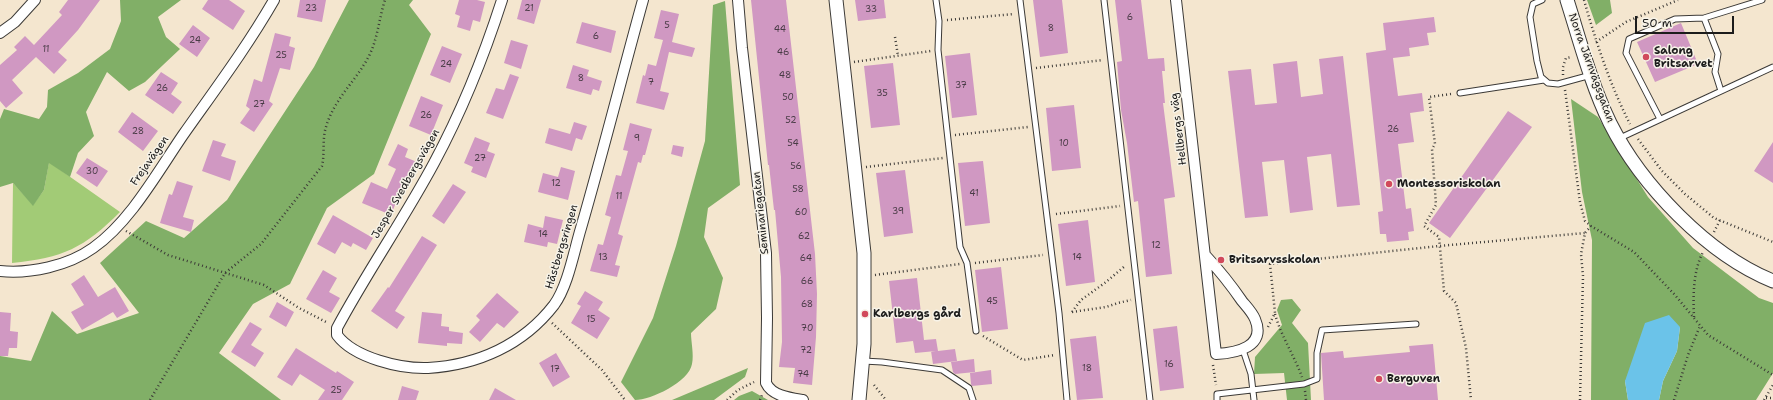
<!DOCTYPE html>
<meta charset="utf-8">
<style>
body{margin:0}
#map{position:relative;width:1773px;height:400px;overflow:hidden;background:#f4e6cf;font-family:"Shantell Sans",sans-serif}
canvas{display:block}
.scale{position:absolute;left:1635px;top:16px;width:99px;height:18px;box-sizing:border-box;border:2px solid #1c1c1c;border-top:0;padding-left:5px;font-size:12px;line-height:14px;white-space:nowrap;color:#1c1c1c;-webkit-text-stroke:3px #f7f3e8;paint-order:stroke}
</style>
<div id="map">
<canvas width="1773" height="400"></canvas>
<div class="scale">50 m</div>
</div>
<script>
const context = document.querySelector('canvas').getContext('2d');
context.lineJoin = 'round';
function paint(path, color) { context.fillStyle = color; context.fill(path, 'evenodd'); }
function stroke(path, color, width, dash) { context.strokeStyle = color; context.lineWidth = width; context.lineCap = dash ? 'butt' : 'round'; context.setLineDash(dash || []); context.stroke(path); }
function label(font, color, halo, rows, align = 'center') {
  context.font = font + ' "Shantell Sans",sans-serif'; context.lineWidth = 3; context.setLineDash([]); context.textBaseline = 'middle'; context.strokeStyle = halo; context.fillStyle = color; for (const [text, x, y, turn = 0] of rows) {
    context.save(); context.translate(x, y); context.rotate((+turn || 0) * Math.PI / 180); context.textAlign = isNaN(turn) ? turn : align; if (halo) context.strokeText(text, 0, 0); context.fillText(text, 0, 0); context.restore();
  }
}
const green = new Path2D(`
 M49,162l71,50c-36,36 -57,46 -108,51l1,-80 20,22 11,-15z`);
const forest = new Path2D(`
 M120,0h61l-23,17 8,20 14,12 -35,33 -16,9 -22,-19 -21,40 8,24 -16,17 -8,24 -21,-14 -5,27 -11,16 -20,-23 -13,4v-68l4,-10 35,10 8,-12 1,-17 30,-17 32,-24 11,-28z
 M349,0h64l-4,5 22,29 -57,140 -47,34 -37,76 -37,20 -34,49 62,47h-281v-44l31,5 21,-50 25,23 62,-21 -39,-50 46,-42 38,17 43,-38 87,-133z
 M1587,0h23l2,13 -16,12z
 M725,1l15,184 -32,23 -4,29 19,41 -7,31 -25,24c0,9 3,21 1,31 -3,18 -41,36 -57,36l-14,-18 32,-64 23,-72 29,-105 8,-136z
 M1571,99l27,18 50,80 45,51 66,50 14,5v70l-17,27h-97l4,-19 14,-30 3,-24 -55,54 3,19h-37l1,-160 -10,-48z
 M1292,299l9,11 -9,13 16,20 3,57h-24l-3,-27 -30,1 1,-17 27,-32 -5,-15 4,-10z
 M748,368l-3,9 -31,23h-42z
 M752,391l16,9h-34l5,-4z`);
const water = new Path2D(`
 M1669,315l11,12 -3,24 -14,30 -4,19h-31l-3,-19 20,-58z`);
const building = new Path2D(`
 M68,0h32l-22,30 -20,22 9,8 -13,14 -18,-17 -24,23 11,13 -17,15 -6,-7v-36l17,-15 -3,-3 11,-11 9,9 28,-30 -3,-3z
 M208,0h21l16,11 -12,19 -31,-21z
 M300,0h26l-4,22 -25,-5z
 M459,0h18l8,2 -5,20 -7,-2 -3,11 -13,-4 3,-11 -5,-2z
 M522,0h19l-7,24 -17,-5z
 M751,0h35l29,254 2,40 -1,43 -4,48 -19,-2 2,-15 -16,-1 3,-25 -1,-65 -6,-67h-1l-5,-45h-1z
 M855,0h29l2,18 -28,3z
 M1033,0h29l6,53 -28,4z
 M1115,0h26l7,59 16,-1 1,13h-3l3,32h-2l12,94 -11,2 8,75 -26,3 -8,-76 -4,1 -7,-59 -6,-33 -4,-48 5,-1z
 M661,10l18,4 -7,28 23,6 -3,9 -23,-5 -9,39 9,2 -5,17 -28,-7 7,-28 2,1 3,-12 8,2 7,-26 -9,-2z
 M1434,17l2,15 -9,1 2,12 -20,3 1,8 -17,2 5,38 24,-3 2,18 -14,2 4,29 -16,2 8,65 5,-1 3,23 -6,1 1,8 -22,2 -1,-8h-6l-2,-22 5,-1 -17,-158 20,-3 -3,-27z
 M582,22l34,9 -5,22 -35,-10z
 M1681,23l17,41 -43,18 -18,-40z
 M193,25l17,13 -13,19 -18,-13z
 M275,33l16,4 -2,9 6,2 -5,22 -10,-2 -11,33 4,3 -19,28 -14,-9 10,-14 -4,-3 8,-27 8,3z
 M511,40l17,5 -7,24 -17,-6z
 M442,46l20,8 -12,29 -20,-8z
 M970,53l7,62 -25,3 -7,-62z
 M1343,56l17,149 -23,2 -6,-53 -24,3 6,53 -23,3 -6,-53 -22,2 6,54 -23,2 -17,-147 23,-2 4,36 22,-2 -4,-39 24,-3 4,36 22,-3 -4,-35z
 M893,63l7,62 -29,3 -7,-62z
 M573,65l16,5 -2,6 15,5 -3,10 -6,-2 -2,6 -25,-7z
 M161,72l17,11 -7,11 11,8 -9,12 -28,-19z
 M510,74l9,3 -16,42 -17,-6 10,-25 8,2z
 M421,96l22,9 -12,30 -22,-9z
 M1074,105l7,63 -29,3 -6,-63z
 M1508,111l24,16 -82,111 -21,-15z
 M132,112l26,19 -15,20 -25,-19z
 M574,122l13,4 -5,14 -6,-2 -4,13 -27,-8 4,-15 21,6z
 M630,123l22,6 -7,26h-2l-2,8 -3,-1 -20,72 5,2 -8,29 5,1 -3,11 -27,-6 8,-27 5,1 8,-28 -6,-2 11,-40 5,1 7,-25 -5,-1z
 M475,137l15,6 -3,8 8,3 -9,24 -15,-6 2,-5 -9,-4z
 M213,140l13,4 -5,12 15,5 -6,20 -28,-10z
 M1773,142v41l-19,-12z
 M398,144l10,5 -3,8 12,5 -9,22 -4,-2 -13,33 -29,-12 9,-21 16,7 9,-20 -8,-4z
 M673,145l11,2 -2,10 -11,-3z
 M87,158l21,13 -11,16 -21,-14z
 M983,161l7,62 -25,3 -7,-63z
 M561,167l14,4 -7,29 -30,-8 5,-19 15,4z
 M905,170l8,63 -29,4 -8,-64z
 M177,181l16,5 -10,31 11,3 -3,12 -31,-9 9,-29 3,1z
 M453,184l13,8 -22,32 -12,-8z
 M333,215l40,23 -7,12 -13,-7 -2,4 -9,-5 -7,12 -18,-10z
 M545,216l18,4 -6,24 -9,-2 -1,5 -23,-5 4,-18 15,4z
 M1088,220l7,62 -29,4 -8,-62z
 M422,236l15,9 -42,66 10,6 -8,12 -26,-18 17,-24 1,1z
 M1001,267l7,62 -26,3 -7,-62z
 M323,270l14,8 -8,14 11,6 -9,15 -25,-14z
 M84,275l14,22 17,-10 14,24 -12,7 -4,-6 -31,18 -11,-18 13,-7 -13,-21z
 M917,278l7,62 12,-1 2,12 17,-2 2,12 -24,3 -2,-13h5l-21,2 -2,-12 -17,2 -7,-62z
 M585,291l18,11 -5,8 12,8 -13,21 -26,-16 10,-17 -4,-2z
 M497,293l22,19 -15,16 -7,-5 -17,19 -11,-10 11,-12 -4,-4z
 M277,302l17,10 -8,15 -17,-10z
 M0,312l11,1 -1,18 8,1 -1,16h-8l-1,8h-8z
 M422,312l20,2 -1,12 8,1v4l14,2 -1,11 -15,-1v3l-29,-3z
 M250,322l12,7 -11,16 13,8 -9,14 -24,-15z
 M1177,326l7,62 -24,3 -7,-62z
 M1096,336l7,62 -26,2 -7,-61z
 M1433,344l5,56h-114l-3,-47 22,-2 1,7 66,-6 -1,-6z
 M296,348l40,25 1,-2 17,11 -12,18h-24l7,-10 -25,-16 -8,12 -15,-9z
 M556,353l14,24 -17,10 -14,-24z
 M974,359l1,13 -20,2 -2,-2 -2,-10z
 M991,370l1,14 -20,2 -1,-2 -1,-11z
 M402,386l17,5 -3,9h-18z
 M495,388l21,12h-27z`);
const path = new Path2D(`
 M1584,0c12,42 26,85 46,124
 M947,20l67,-6
 M895,37l3,19
 M1596,42l30,-20 52,-22
 M854,62l77,-11
 M1036,68l67,-8
 M1563,75v-8l3,-9 6,-1
 M1565,90l15,112 5,19 6,5 43,26 41,43 33,40 65,40
 M1451,94l-22,3 6,47 -3,5 4,56 -12,21 15,11 5,54 12,12 10,45 5,52
 M955,135l73,-8
 M1638,139l24,32 23,23 29,24 59,24
 M866,167l77,-9
 M1056,214l64,-8
 M126,231l42,24 96,30 35,23 29,15
 M1714,232l6,-12
 M975,263l68,-8
 M875,275l85,-11
 M1072,312l9,-12 25,-18 19,-16
 M1072,312l34,-5 12,-4 13,-3
 M1275,314c6,22 19,41 27,63
 M1694,317c-1,-21 -1,-46 9,-65
 M552,323l50,47 23,30
 M1268,327l7,-14 -5,-49 169,-18 146,-13
 M983,336l40,24 32,-5
 M1213,365l3,20
 M874,385l12,15
 M1305,391l1,9
 M1766,398h7
 M150,400l75,-127 36,-29 61,-78c3,-13 0,-27 4,-39 8,-28 30,-46 43,-71 9,-18 10,-38 16,-56
 M727,400l11,-10 16,-8
 M760,400l2,-5
 M1580,400l3,-124 -2,-22 4,-21 6,-7
 M1674,400l14,-45 12,-29
 M1764,400l9,-15`);
const service = new Path2D(`
 M936,0l3,21 -1,29 22,197 7,16 9,68
 M1020,0l39,313 8,87
 M1104,0l46,400
 M1542,0l-9,4 -3,13 7,44 4,16 7,6 10,1 33,-9
 M1704,18l14,36 -3,18 6,19
 M1460,93l84,-13
 M1660,119l-34,-66 3,-14 46,-20 29,-1 58,-18
 M1620,138l153,-71
 M1243,350l8,24 3,26
 M863,361l19,1 60,8 27,18 4,12
 M1217,400v-6l87,-10 13,-5v-26l5,-23 94,-6`);
const minor = new Path2D(`
 M502,0c-18,56 -40,111 -68,163 -30,56 -67,109 -97,165v7c17,23 64,34 91,33 50,-3 95,-23 126,-63 14,-19 20,-54 27,-77 22,-76 41,-152 62,-228
 M738,0l4,48 24,205 1,65 -1,65c6,13 24,15 37,17
 M1176,0l40,354c20,-1 51,-7 39,-35 -3,-7 -9,-13 -13,-18 -11,-16 -23,-31 -36,-45
 M0,33l15,-11 20,-22
 M0,271c30,3 68,-5 93,-23 37,-26 64,-75 90,-113 31,-44 64,-88 91,-135`);
const tertiary = new Path2D(`
 M836,0l28,253v91l-5,56
 M1567,0c13,41 24,84 43,123 31,62 98,132 163,158`);
const markers = [
 [1646,57,4,"#d1495b"],
 [1389,184,4,"#d1495b"],
 [1221,260,4,"#d1495b"],
 [865,314,4,"#d1495b"],
 [1379,379,4,"#d1495b"]
];
const numberNames = [
 ["23",311,9],
 ["21",529,9],
 ["33",871,10],
 ["6",1130,18],
 ["5",667,26],
 ["8",1051,29],
 ["44",780,30],
 ["6",596,37],
 ["24",195,41],
 ["11",46,50],
 ["46",783,53],
 ["25",281,56],
 ["24",446,65],
 ["48",785,76],
 ["8",581,79],
 ["7",651,83],
 ["37",961,86],
 ["26",162,89],
 ["35",882,94],
 ["50",788,98],
 ["27",259,105],
 ["26",426,116],
 ["52",791,121],
 ["26",1393,130],
 ["28",138,132],
 ["9",637,139],
 ["54",793,144],
 ["10",1064,144],
 ["27",480,159],
 ["56",796,167],
 ["30",92,172],
 ["12",556,184],
 ["58",798,190],
 ["41",974,194],
 ["11",619,197],
 ["39",898,212],
 ["60",801,213],
 ["14",543,235],
 ["62",804,237],
 ["12",1156,246],
 ["13",603,258],
 ["14",1077,258],
 ["64",806,259],
 ["66",807,282],
 ["45",992,302],
 ["68",807,305],
 ["15",591,320],
 ["70",807,329],
 ["72",806,351],
 ["16",1169,365],
 ["18",1087,369],
 ["17",555,370],
 ["74",803,375],
 ["25",336,391]
];
const poiNames = [
 ["Salong",1654,51],
 ["Britsarvet",1654,64],
 ["Montessoriskolan",1397,184],
 ["Britsarvsskolan",1229,260],
 ["Karlbergs gård",873,314],
 ["Berguven",1387,379]
];
const streetNames = [
 ["Norra Järnvägsgatan",1591,68,70],
 ["Hellbergs väg",1179,129,-97],
 ["Frejavägen",150,161,-55],
 ["Jesper Svedbergsvägen",406,184,-60],
 ["Seminariegatan",761,213,-96],
 ["Hästbergsringen",562,247,-73]
];
paint(green, '#a2cb76');
paint(forest, '#81af67');
paint(water, '#6bc3e9');
paint(building, '#d098c2');
stroke(service, '#3c3a37', 7);
stroke(minor, '#3c3a37', 12);
stroke(tertiary, '#3c3a37', 15);
stroke(path, '#3c3a37', 2.5, [1, 3]);
stroke(service, '#fff', 5);
stroke(minor, '#fff', 10);
stroke(tertiary, '#fff', 13);
for (const [x, y, r, color] of markers) { const dot = new Path2D(); dot.arc(x, y, r, 0, 2 * Math.PI); context.fillStyle = color; context.fill(dot); stroke(dot, '#f7f3e8', 1.5); }
label('9px', '#493b46', null, numberNames);
label('bold 11px', '#1c1c1c', '#f7f3e8', poiNames, 'left');
label('11px', '#1c1c1c', '#f7f3e8', streetNames);
</script>
